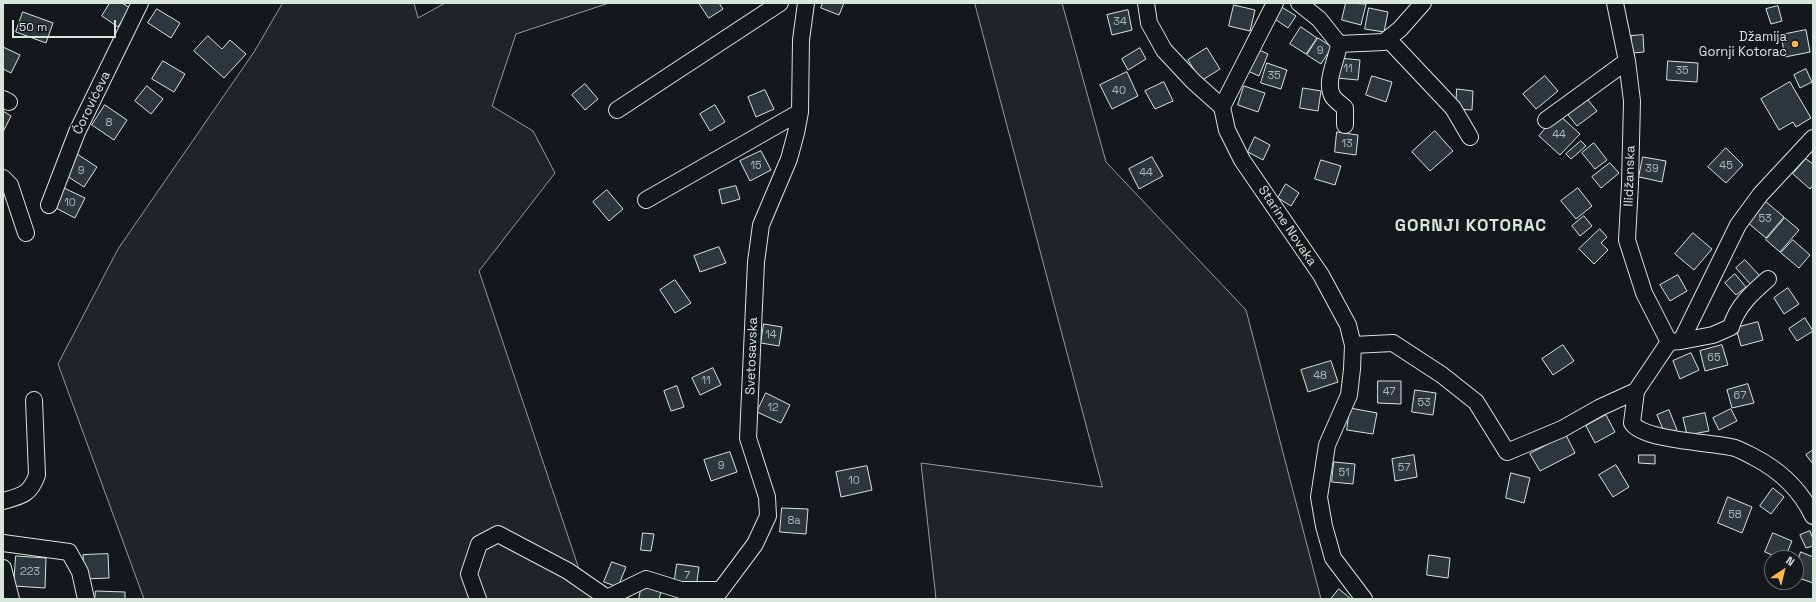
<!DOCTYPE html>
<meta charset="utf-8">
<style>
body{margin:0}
#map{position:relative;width:1816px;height:602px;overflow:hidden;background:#14181c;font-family:"Space Grotesk",sans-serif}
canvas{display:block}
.frame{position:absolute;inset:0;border:4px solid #d8e6dc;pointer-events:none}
.north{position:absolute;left:1764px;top:550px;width:40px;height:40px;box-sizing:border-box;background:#14181c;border:1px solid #626a69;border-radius:50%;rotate:35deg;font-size:11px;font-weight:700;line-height:16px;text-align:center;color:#d8e6dc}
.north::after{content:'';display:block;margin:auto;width:14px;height:18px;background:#ffb74d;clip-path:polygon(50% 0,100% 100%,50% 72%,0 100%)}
.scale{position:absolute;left:12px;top:20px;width:104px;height:18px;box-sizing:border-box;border:2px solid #d8e6dc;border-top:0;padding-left:5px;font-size:12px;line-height:14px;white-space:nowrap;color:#d8e6dc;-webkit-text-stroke:3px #14181c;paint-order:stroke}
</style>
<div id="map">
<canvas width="1816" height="602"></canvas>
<div class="frame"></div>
<div class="north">N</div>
<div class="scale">50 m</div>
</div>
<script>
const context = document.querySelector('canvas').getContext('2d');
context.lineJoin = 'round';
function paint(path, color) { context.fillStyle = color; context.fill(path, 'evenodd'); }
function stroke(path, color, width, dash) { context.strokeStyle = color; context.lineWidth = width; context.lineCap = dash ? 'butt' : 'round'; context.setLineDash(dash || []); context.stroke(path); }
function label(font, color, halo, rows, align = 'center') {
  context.font = font + ' "Space Grotesk",sans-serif'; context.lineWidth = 3; context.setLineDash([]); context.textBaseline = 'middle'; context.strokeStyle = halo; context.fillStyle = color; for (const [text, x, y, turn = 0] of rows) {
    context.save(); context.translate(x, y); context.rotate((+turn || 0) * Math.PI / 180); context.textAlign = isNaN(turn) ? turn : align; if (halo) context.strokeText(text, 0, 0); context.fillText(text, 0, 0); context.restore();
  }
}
const green = new Path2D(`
 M283,3h131l4,15 27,-15h164l-93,31 -24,72 41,25 22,42 -76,98 102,304 39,24h-476l-86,-235 60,-115 136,-197z
 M975,3h87l44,159 140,148 75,289h-385l-15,-136 181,24z`);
const building = new Path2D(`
 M110,3h12l8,5 -12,19 -16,-11z
 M699,3h20l4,6 -14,9z
 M823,3h21l-5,12 -18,-7z
 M1346,3l20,1 -5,21 -19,-5z
 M1234,5l21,5 -5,21 -21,-5z
 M1280,6l16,10 -8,12 -16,-11z
 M1778,6l4,15 -11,3 -5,-15z
 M1369,8l19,4 -4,20 -19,-3z
 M157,9l23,14 -9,15 -23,-15z
 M1128,10l4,20 -20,5 -5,-20z
 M23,12l30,11 -7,20 -30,-11z
 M1301,27l16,11 -11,16 -16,-10z
 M1806,30l4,22 -25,5 -4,-22z
 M1643,35l1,17 -12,1 -1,-17z
 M208,36l14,13 8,-9 16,14 -22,24 -30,-27z
 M1318,38l14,9 -11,17 -14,-9z
 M3,47l17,8 -9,18 -8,-4z
 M1140,48l6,11 -18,11 -6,-11z
 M1207,48l13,21 -19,12 -13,-21z
 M1257,49l11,5 -9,22 -11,-5z
 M1339,58l21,2 -2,20 -21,-2z
 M163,61l22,13 -11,18 -22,-13z
 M1668,61l30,2 -1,19 -30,-2z
 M1267,63l20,7 -6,19 -20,-6z
 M1806,69l6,13 -12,6 -6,-13z
 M1127,72l11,24 -26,13 -12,-24z
 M1372,76l20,6 -6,20 -20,-7z
 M1545,76l13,15 -22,18 -13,-15z
 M1164,82l9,19 -18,8 -10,-18z
 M1790,82l21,36 -15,9 -3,-5 -14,8 -18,-31z
 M585,84l13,15 -13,11 -13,-15z
 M147,86l16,13 -12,15 -16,-13z
 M1244,86l21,7 -7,19 -20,-7z
 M1303,88l18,3 -3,20 -18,-3z
 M1457,89l16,2 -1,19 -16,-1z
 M765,90l9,19 -18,8 -8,-20z
 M1584,95l13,16 -20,15 -12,-15z
 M105,105l22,15 -13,20 -22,-15z
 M715,105l10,17 -15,9 -10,-17z
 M3,111l8,5 -8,16z
 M1558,114l22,20 -20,21 -21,-19z
 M1435,131l18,20 -23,20 -18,-19z
 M1337,132l21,3 -2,20 -21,-3z
 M1255,137l15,8 -7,15 -15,-8z
 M1581,141l5,5 -15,13 -5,-5z
 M1594,143l13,17 -12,9 -13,-16z
 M1726,148l17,17 -17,18 -18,-16z
 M761,151l10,19 -21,11 -10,-20z
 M77,154l20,13 -13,20 -20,-13z
 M1152,157l11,19 -24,13 -10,-20z
 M1643,157l23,4 -4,21 -23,-5z
 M1806,159l7,5v21l-3,4 -17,-15z
 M1321,160l20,6 -6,19 -20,-6z
 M1610,163l9,10 -18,15 -9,-11z
 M1286,184l13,9 -8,13 -13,-8z
 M736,186l4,13 -18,5 -3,-14z
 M64,188l21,10 -10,20 -21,-11z
 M1578,188l14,18 -16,13 -15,-18z
 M607,190l16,19 -14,12 -16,-19z
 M1765,201l19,16 -18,21 -19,-16z
 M1584,216l8,10 -12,10 -8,-10z
 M1785,218l14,12 -19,22 -14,-12z
 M1600,229l7,8 -6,6 7,7 -14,14 -15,-15z
 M1693,233l19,16 -18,21 -19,-16z
 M1793,240l17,15 -11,13 -18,-15z
 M719,247l7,16 -26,9 -6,-16z
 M1745,260l15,16 -9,9 -15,-17z
 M1735,274l11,13 -10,8 -11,-12z
 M1678,275l9,16 -17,10 -10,-16z
 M675,280l16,23 -16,10 -15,-23z
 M1788,288l11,16 -15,10 -10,-16z
 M1805,318l8,13 -16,10 -8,-12z
 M1758,322l5,18 -22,6 -5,-18z
 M764,324l18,3 -3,19 -18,-3z
 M1563,345l11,16 -21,14 -11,-16z
 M1722,345l6,20 -23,6 -5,-20z
 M1691,353l8,17 -19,9 -7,-18z
 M1331,361l7,21 -30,10 -7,-22z
 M713,368l8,17 -21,10 -8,-17z
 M1378,381h23v23l-23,-1z
 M1748,384l6,19 -22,5 -5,-18z
 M677,386l7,21 -13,4 -7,-20z
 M1415,390l21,3 -3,22 -21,-3z
 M766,393l24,12 -9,18 -24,-11z
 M1350,408l27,5 -4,21 -26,-4z
 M1731,409l6,12 -18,9 -6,-12z
 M1669,410l8,20 -12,4 -8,-19z
 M1705,413l4,18 -22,4 -4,-17z
 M1606,415l9,17 -20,11 -9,-17z
 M1566,435l9,18 -35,18 -10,-17z
 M1813,450v14l-7,-9z
 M730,452l7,20 -26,9 -7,-21z
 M1414,455l3,22 -22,4 -3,-22z
 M1639,455h16v9l-16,-1z
 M1334,462l21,2 -2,20 -21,-2z
 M1616,465l13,22 -16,10 -14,-22z
 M867,466l5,24 -31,7 -5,-25z
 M1511,473l19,5 -6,25 -18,-5z
 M1773,488l11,9 -13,17 -11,-8z
 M1728,497l24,10 -10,26 -24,-10z
 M782,508l26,1 -2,25 -26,-2z
 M1810,531l3,8v7l-7,2 -6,-13z
 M643,533l11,1 -3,17 -10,-1z
 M1773,533l19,8 -7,17h-6l-14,-6z
 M1801,552l12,5v26l-17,-6v-11z
 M108,554l1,24 -25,1 -1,-24z
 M1429,555l21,3 -2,20 -21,-3z
 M16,556l30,2 -1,30 -31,-2z
 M612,562l14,5 -8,20 -14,-5z
 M677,564l22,3 -3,21 -22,-3z
 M642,585l20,4 -3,10h-20z
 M1339,589l12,10h-20z
 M96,591l29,1v7h-30z`);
const minor = new Path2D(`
 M1146,3l3,20 15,27 29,31 29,26 5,23 15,30 79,115 27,50 5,20 -1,24 -3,26 -22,50 -8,52 5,29 9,32 31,41
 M1299,3l20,16 20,25 45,-2 16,-13 23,-26
 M1615,3l12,58 5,40 -2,83 -3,56 17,53 25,49 -33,49 -4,32c12,18 81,19 103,25 6,2 13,6 19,9 27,14 46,32 59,59
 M1388,39l65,69 17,29
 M1339,44c-2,16 -15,38 -6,53 3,4 9,8 12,11v17
 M3,99l6,3
 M1222,107l53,-104
 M617,110l163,-107
 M1546,120l81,-59
 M3,178l7,7 16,48
 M646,200l154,-88
 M49,205l28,-73 63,-129
 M1681,341l32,-6 18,-8c6,-21 21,-34 37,-48
 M1669,342l12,-1 57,-116 22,-30 53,-57
 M1353,345l40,-2 49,32 34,27 31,50 55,-23 37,-21 37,-17
 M3,501c18,-5 27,-6 34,-26l-3,-75
 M3,543l66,9 11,20 6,27
 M3,568l8,31
 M478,599l-9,-25 10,-30 19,-10 70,37 39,27 39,-19 35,11h40
 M714,599l41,-55 13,-28 -1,-19 -19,-59 8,-176 5,-37 28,-66 7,-26 4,-21 1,-72 5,-37`);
const markers = [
 [1795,44,4,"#ffb74d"]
];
const numberNames = [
 ["34",1120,22],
 ["9",1320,51],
 ["11",1348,69],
 ["35",1682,71],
 ["35",1274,76],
 ["40",1119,91],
 ["8",109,123],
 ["44",1559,135],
 ["13",1347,144],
 ["15",756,166],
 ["45",1726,166],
 ["39",1652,169],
 ["9",81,171],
 ["44",1146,173],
 ["10",70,203],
 ["53",1765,219],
 ["14",771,335],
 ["65",1714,358],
 ["48",1320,376],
 ["11",706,381],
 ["47",1389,392],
 ["67",1740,396],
 ["53",1424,403],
 ["12",773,408],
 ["9",721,466],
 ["57",1404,468],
 ["51",1344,473],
 ["10",854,481],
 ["58",1735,515],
 ["8a",794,521],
 ["223",30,572],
 ["7",687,576]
];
const poiNames = [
 ["Džamija",1787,37],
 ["Gornji Kotorac",1787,52]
];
const streetNames = [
 ["Ćorovićeva",92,103,-64],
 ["Ilidžanska",1630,176,-88],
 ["Starine Novaka",1287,226,56],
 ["Svetosavska",752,356,-88]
];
const districtNames = [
 ["GORNJI KOTORAC",1471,226]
];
paint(green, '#202428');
stroke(green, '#939e99', 1);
paint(building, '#2c363c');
stroke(building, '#d8e6dc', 1);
stroke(minor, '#d8e6dc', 18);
stroke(minor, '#14181c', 16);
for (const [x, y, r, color] of markers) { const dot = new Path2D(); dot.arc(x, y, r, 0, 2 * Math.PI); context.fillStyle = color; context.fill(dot); stroke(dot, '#14181c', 1.5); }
label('11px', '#adbab4', null, numberNames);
label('13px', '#d8e6dc', '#14181c', poiNames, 'right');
label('13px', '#d8e6dc', '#14181c', streetNames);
context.letterSpacing = '1px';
label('bold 17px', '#d8e6dc', '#14181c', districtNames);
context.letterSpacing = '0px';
</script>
